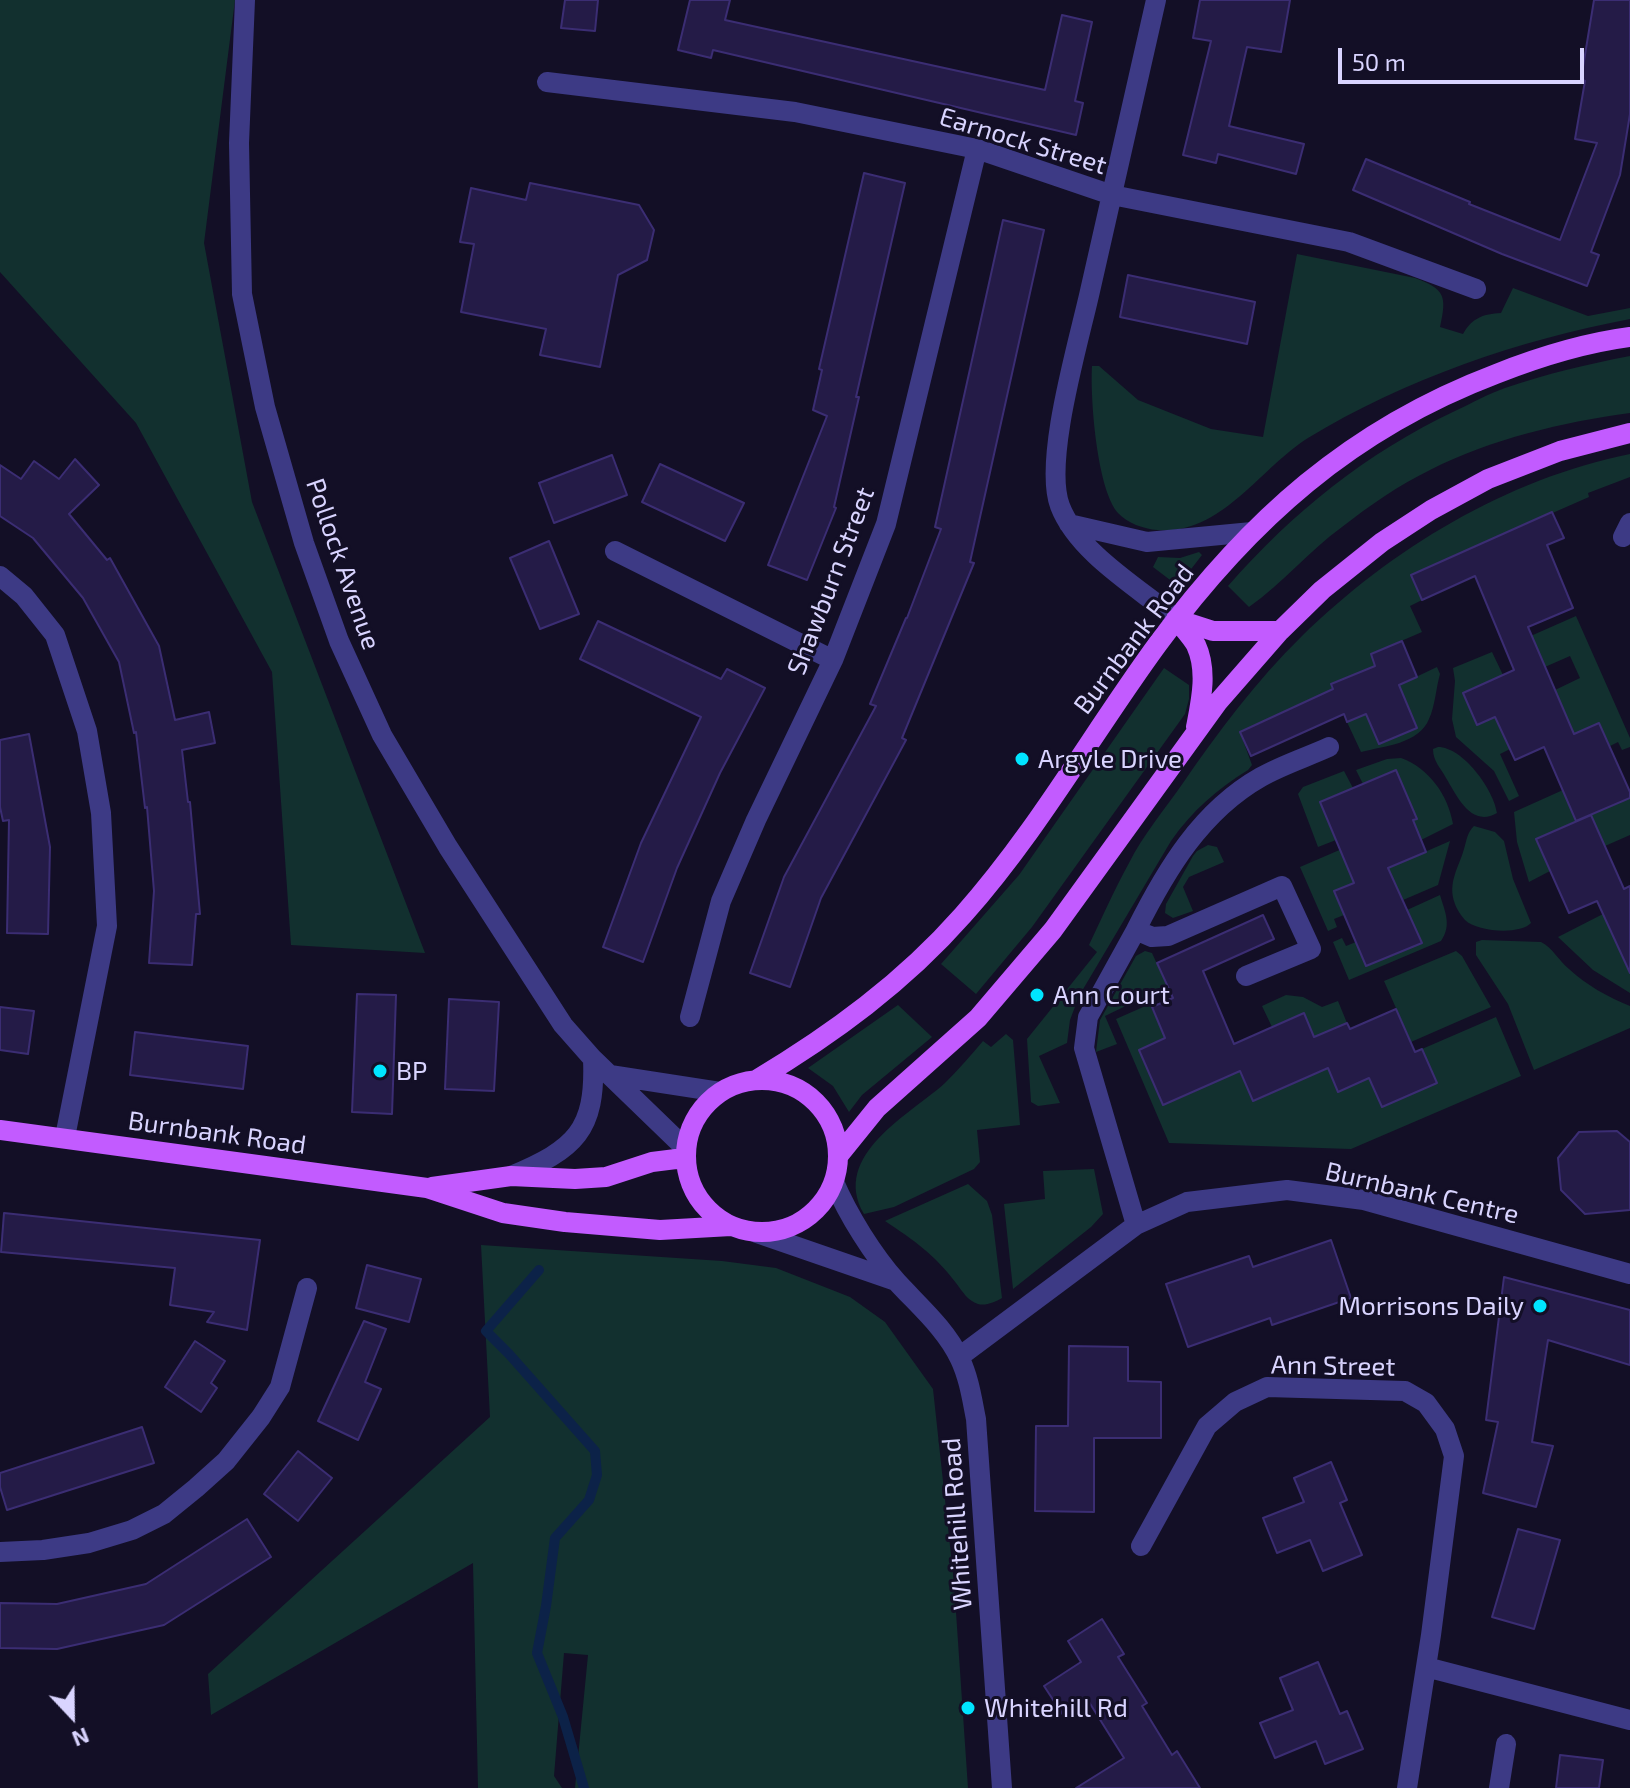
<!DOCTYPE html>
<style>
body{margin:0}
#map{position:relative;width:1630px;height:1788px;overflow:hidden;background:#130f26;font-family:"Exo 2",sans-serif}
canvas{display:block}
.north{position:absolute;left:32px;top:1676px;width:80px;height:80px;-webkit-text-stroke:6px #130f26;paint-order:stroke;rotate:158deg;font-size:22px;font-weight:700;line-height:32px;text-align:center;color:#d9d4ff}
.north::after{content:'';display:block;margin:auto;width:28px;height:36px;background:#d9d4ff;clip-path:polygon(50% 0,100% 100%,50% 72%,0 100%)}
.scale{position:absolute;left:1338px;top:48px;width:246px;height:36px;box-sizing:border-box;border:4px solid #d9d4ff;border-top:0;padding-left:10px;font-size:24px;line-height:28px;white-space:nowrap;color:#d9d4ff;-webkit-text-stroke:6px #130f26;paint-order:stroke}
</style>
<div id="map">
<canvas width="1630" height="1788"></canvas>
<div class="north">N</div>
<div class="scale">50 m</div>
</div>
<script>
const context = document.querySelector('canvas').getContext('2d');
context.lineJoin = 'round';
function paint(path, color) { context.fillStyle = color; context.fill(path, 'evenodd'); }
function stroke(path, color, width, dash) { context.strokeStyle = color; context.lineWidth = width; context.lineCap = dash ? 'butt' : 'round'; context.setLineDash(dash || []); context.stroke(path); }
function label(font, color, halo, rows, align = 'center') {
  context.font = font + ' "Exo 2",sans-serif'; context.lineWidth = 6; context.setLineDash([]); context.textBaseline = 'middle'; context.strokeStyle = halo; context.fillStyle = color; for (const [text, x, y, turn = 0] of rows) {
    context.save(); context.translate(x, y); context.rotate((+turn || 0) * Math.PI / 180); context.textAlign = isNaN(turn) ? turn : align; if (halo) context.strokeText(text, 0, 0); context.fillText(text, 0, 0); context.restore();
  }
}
const green = new Path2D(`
 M0,0h235l-31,243 48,259 173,451 -134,-8 -19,-273 -136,-249 -136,-151z
 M1297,254l118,24c30,11 32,18 25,49l23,7c9,-16 20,-20 38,-21l12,-25 75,28 42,-8v11c-111,21 -225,60 -322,119 -48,30 -87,98 -151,92 -13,-1 -30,-7 -39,-17 -21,-24 -28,-115 -26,-147h7l39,34 73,29 52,8z
 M1630,356v57c-67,9 -139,26 -200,57 -31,15 -61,36 -88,57 -33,24 -59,56 -93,80l-21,-21c65,-74 138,-133 227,-175 17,-8 33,-17 50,-23 41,-14 83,-24 125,-32z
 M1630,454v23l-42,16 1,4 -178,78 11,25 -12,6 12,26 -51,22 4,12 -43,18 12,30 -12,5 -12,-24 -80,37 12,33 -4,5c-31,19 -56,41 -77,71l-92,155 -9,24 -3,23 -28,13 21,47 -22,3 -7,-4 -4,-63 70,-87 -8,-7c13,-27 25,-55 40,-82 14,-28 36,-54 54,-80 35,-51 74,-103 118,-146 90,-88 205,-158 329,-183z
 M1199,552l3,3 -24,31 -25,-19 5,-10 22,1z
 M1576,616l54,122v9l-8,3 -4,-8 -8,4 -11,-23 -30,13 -14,-46 25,-12 -10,-22 -48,21 -14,-31z
 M1492,652l11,23 -40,19 14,31 18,-8 15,32 -10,5 19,42 -10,5 -15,-30 -38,-34 -4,-18 3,-38 -2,-13z
 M1437,667l3,7c-4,14 -5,32 -11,45 -10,25 -45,27 -68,33l-14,-30 19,-8 33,-29z
 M1164,668l25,17v14l-4,15 -153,213 -56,67 -35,-30 78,-89z
 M1438,747c25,0 56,43 59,66 -26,15 -40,-17 -51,-35 -6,-11 -13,-17 -13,-29z
 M1401,758c28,10 47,37 52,66l-32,16 -8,-20 3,-2 -20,-47 -33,13 -7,-14 31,-11z
 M1344,771l9,17 -33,14 16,38 -18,7 -20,-53 5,-7z
 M1563,790l13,31 -40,18 14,32 -21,11 -12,-40 -3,-30z
 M1630,798v37l-25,11 -14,-31z
 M1474,826l21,6 9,9 9,38 18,44c-11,12 -54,9 -66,-3 -3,-3 -9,-12 -10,-16 -8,-21 4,-37 9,-55 3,-10 3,-16 10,-23z
 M1450,841l-12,44 -35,15 -15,-32z
 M1358,842l14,33 -38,16 10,24 -10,4 3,8 -9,4 -28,-64z
 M1208,845l9,2 7,15 -35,15 -6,10 10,24 -20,7 -8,-5 1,-9 27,-48 4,-5z
 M1440,895c5,17 12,30 1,46l-92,39 -16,-38 9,-4 4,8 10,-4 11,24 54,-23 -14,-33z
 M1603,914l27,54v25l-37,-23 -35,-33z
 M1482,940l59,2c12,6 17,18 28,27 17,16 39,28 61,37v22l-96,42 -26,-66 -32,-49v-13z
 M1145,951l7,2 15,33 -62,30 12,28 -21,8 4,-32 36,-64z
 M1456,951l6,5 29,51 -80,35 -27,-61z
 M1286,995l17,2 19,10 16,-6 9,22 -33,14 -10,-24 -32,14 -10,-21z
 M1150,1004l15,34 -26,12 24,55 33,-14 -10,-23 51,-2 16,35 75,-33 10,24 31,-14 13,29 55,-24 -15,-34 74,-32 25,59 -170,73 -182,-6 -53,-124z
 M898,1005l34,32 -70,58 -13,17 -16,-26 -25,-18z
 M1006,1034l7,6 7,85 -43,5 3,32 -6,7 -80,38 -30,7c-34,-59 47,-100 81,-131 13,-13 26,-28 38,-42l8,6z
 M1094,1169l9,45 -12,13 -78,62 -9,-85 41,-5 -2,-28z
 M968,1184l19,17 5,14 10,83c-7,4 -16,8 -24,6 -10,-3 -16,-13 -22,-21 -22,-29 -41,-42 -71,-62z
 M481,1245l241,16 54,7 74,29 35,25 48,67 21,194 14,205h-393l13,-133 -24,-2 -10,123 8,12h-84l-5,-225 -262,152 -3,-41 282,-257z`);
const stream = new Path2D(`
 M539,1270l-53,61 23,23 86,97 2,24 -8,25 -34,38 -9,68 -9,47 26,64 21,71`);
const building = new Path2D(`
 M565,0h33l-3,31 -34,-3z
 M690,0h40l-5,20 320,70 17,-75 30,7 -17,79 8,2 -7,32 -363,-85 -2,8 -33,-8z
 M1200,0h90l-9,52 -34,-5 -18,79 75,18 -8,30 -78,-20 -2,9 -33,-8 28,-114 -18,-3z
 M1594,0h36v114l-10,61 -29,77 8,3 -12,31 -85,-32 -149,-64 13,-31 104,43 -1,2 91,36 37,-97 -22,-4 10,-58 -4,-2z
 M864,173l41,10 -49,214h3l-25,110 2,1 -29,72 -39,-15 59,-149 -14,-6 9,-40 -3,-1z
 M530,183l109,22 15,25 -7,30 -29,15 -18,92 -60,-12 6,-26 -85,-17 13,-68 -14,-2 11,-54 55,12z
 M1003,220l41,10 -74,332 4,1 -72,175 4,2 -85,158 -31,89 -40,-14 34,-96 92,-171 -6,-2 36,-86h1l34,-89 -6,-2z
 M1128,275l127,27 -8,42 -127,-27z
 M612,455l15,40 -73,28 -15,-40z
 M75,459l24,26 -30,29 38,46 3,-2 49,88 16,74 34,-8 6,31 -33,7 6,52h2l10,112h-4l-4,51 -43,-2 5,-72 -7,-84 -2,1 -9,-76 -2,1 -15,-71 -36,-64 -50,-60 -33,-22v-51l21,14 13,-18 25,18z
 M660,464l84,39 -19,38 -83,-39z
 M1552,512l12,26 -17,7 26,63 -45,19 46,107 25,-11 31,69v6l-54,23 -32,-74 -29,13 -20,-43 -18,8 -14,-32 51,-23 -39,-94 -53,24 -11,-25z
 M549,541l30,73 -39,15 -30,-71z
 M598,621l123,58 6,-10 38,19 -45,85 -43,95 -34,94 -40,-15 38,-104 60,-126 -121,-58z
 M1402,641l15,36 -18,8 18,43 -38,16 -13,-30 -19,8 -3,-8 -93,42 -11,-24 93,-43 -2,-5 44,-18 -4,-12z
 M29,734l21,113 -2,87 -41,-1 2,-113 -6,1 -3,-14v-67z
 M1396,770l21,49 -4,1 13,32 -38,16 34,75 -56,23 -32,-75 20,-8 -34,-81z
 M1591,815l33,74 6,-3v87l-33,-72 -28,12 -33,-74z
 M1263,915l11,24 -71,32 31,73 70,-31 10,24 33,-14 3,6 46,-20 19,43 7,-3 15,34 -55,24 -13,-29 -31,14 -10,-24 -75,33 -13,-30 -77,34 -24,-55 26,-12 -13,-31 21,-9 -16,-35z
 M357,994l39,1 -4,119 -40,-2z
 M449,999l50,3 -5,89 -49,-2z
 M0,1007l34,4 -6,43 -28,-4z
 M135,1032l113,14 -5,43 -113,-14z
 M1617,1131l13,11v68l-45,4 -24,-24 -3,-32 21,-26z
 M4,1213l256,27 -13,90 -40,-8 7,-10 -44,-7 5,-37 -174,-16z
 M1331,1240l20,58 -79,27 -2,-7 -82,29 -22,-63 83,-28 4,11z
 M367,1265l54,14 -12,43 -53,-14z
 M1504,1277l126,33v55l-82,-25 -16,102 21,4 -17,61 -53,-14 15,-71 -12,-2z
 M364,1321l22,8 -21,53 16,7 -23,51 -40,-19z
 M195,1341l30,20 -14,22 6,5 -16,24 -36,-25z
 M1069,1346l59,1v34l33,1v56h-67v74l-59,-1 1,-85h32z
 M142,1427l12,36 -147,47 -7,-23v-14z
 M298,1451l34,27 -34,43 -34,-27z
 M1331,1462l16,38 -7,3 22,52 -39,16 -13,-31 -33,13 -14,-35 41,-16 -10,-24z
 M247,1519l24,38 -107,68 -107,24 -57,-1v-45l57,1 89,-20z
 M1518,1529l42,11 -26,89 -42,-12z
 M1102,1619l22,35 -6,3 29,46 -5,3 30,49 5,-4 23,37h-124l48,-30 -35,-56 -24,16 -21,-32 37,-24 -13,-21z
 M1318,1662l22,52 7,-3 16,38 -38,15 -9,-23 -41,17 -15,-35 33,-13 -13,-32z
 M1560,1755l43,5 -4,28h-43z`);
const minor = new Path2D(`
 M245,0l-6,143 3,151 23,113 39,136 35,98 43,94 66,112 115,178 30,34 91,88
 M1156,0c-22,97 -44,194 -66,291 -11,50 -47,170 -30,215 18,47 79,82 116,113
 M547,82l248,30 182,37 135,46 237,47 127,47
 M1069,524l78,18 105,-10
 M1623,537l7,-14
 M615,551l218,109
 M0,576l24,20 31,39 32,96 14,82 6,113 -42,211
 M1136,930c30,-60 65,-119 125,-153 21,-12 46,-20 68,-30
 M690,1017l31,-116 35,-81 77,-160 53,-136 91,-375
 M610,1075l110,17
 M511,1176c64,-27 85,-45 82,-117
 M834,1182c14,33 39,73 63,100 22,24 49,47 63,77 9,19 12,40 16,60l26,369
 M1136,1225l-52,-177 4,-31 48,-87 16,7 16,-1 114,-50 29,63 -65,27
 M757,1233l139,48
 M959,1357l177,-132 51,-23 100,-12 77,10 266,74
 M1141,1546l66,-120 28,-24 32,-15 138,4 21,12 19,26 9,27 -23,179 -24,153
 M0,1552l43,-2 46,-7 43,-13 32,-16 32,-26 30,-27 35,-44 19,-30 27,-99
 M1426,1667l204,53
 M1499,1788l7,-44`);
const major = new Path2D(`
 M1176,619c6,8 15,17 20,26 12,26 5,56 0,82
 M1176,619l37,12h67
 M686 1156a76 76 0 1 1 152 0a76 76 0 1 1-152 0Z
 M756,1080c77,-46 148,-98 207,-165 74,-83 129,-181 194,-270 92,-125 194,-216 339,-271 43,-17 88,-31 134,-37
 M0,1130l427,58 76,25 62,9 95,8 71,-4
 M839,1155l38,-47 101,-90 75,-88 165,-228 62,-71 42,-41 60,-48 49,-32 57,-31 72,-28 70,-18
 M432,1187l79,-11 64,3 31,-2 46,-15 32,-4`);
const markers = [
 [1022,759,8,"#00e5ff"],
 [1037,995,8,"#00e5ff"],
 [380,1071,8,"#00e5ff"],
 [1540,1306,8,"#00e5ff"],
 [968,1708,8,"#00e5ff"]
];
const streetNames = [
 ["Earnock Street",1023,141,17],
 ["Pollock Avenue",343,564,71],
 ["Shawburn Street",831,581,-69],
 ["Burnbank Road",1134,639,-53],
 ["Burnbank Road",217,1133,8],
 ["Burnbank Centre",1422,1193,13],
 ["Ann Street",1333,1366,1],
 ["Whitehill Road",957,1524,-94]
];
const poiNames = [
 ["Argyle Drive",1038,759],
 ["Ann Court",1053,995],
 ["BP",396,1071],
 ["Morrisons Daily",1524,1306,"right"],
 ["Whitehill Rd",984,1708]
];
paint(green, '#12302f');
stroke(stream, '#0c2248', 10);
paint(building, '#241b47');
stroke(building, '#3b2d73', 2);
stroke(minor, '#3d3a85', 20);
stroke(major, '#c25bff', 20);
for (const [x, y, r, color] of markers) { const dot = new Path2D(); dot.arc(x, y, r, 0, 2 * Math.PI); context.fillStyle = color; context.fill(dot); stroke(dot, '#130f26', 3); }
label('26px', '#d9d4ff', '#130f26', streetNames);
label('26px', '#d9d4ff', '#130f26', poiNames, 'left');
</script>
